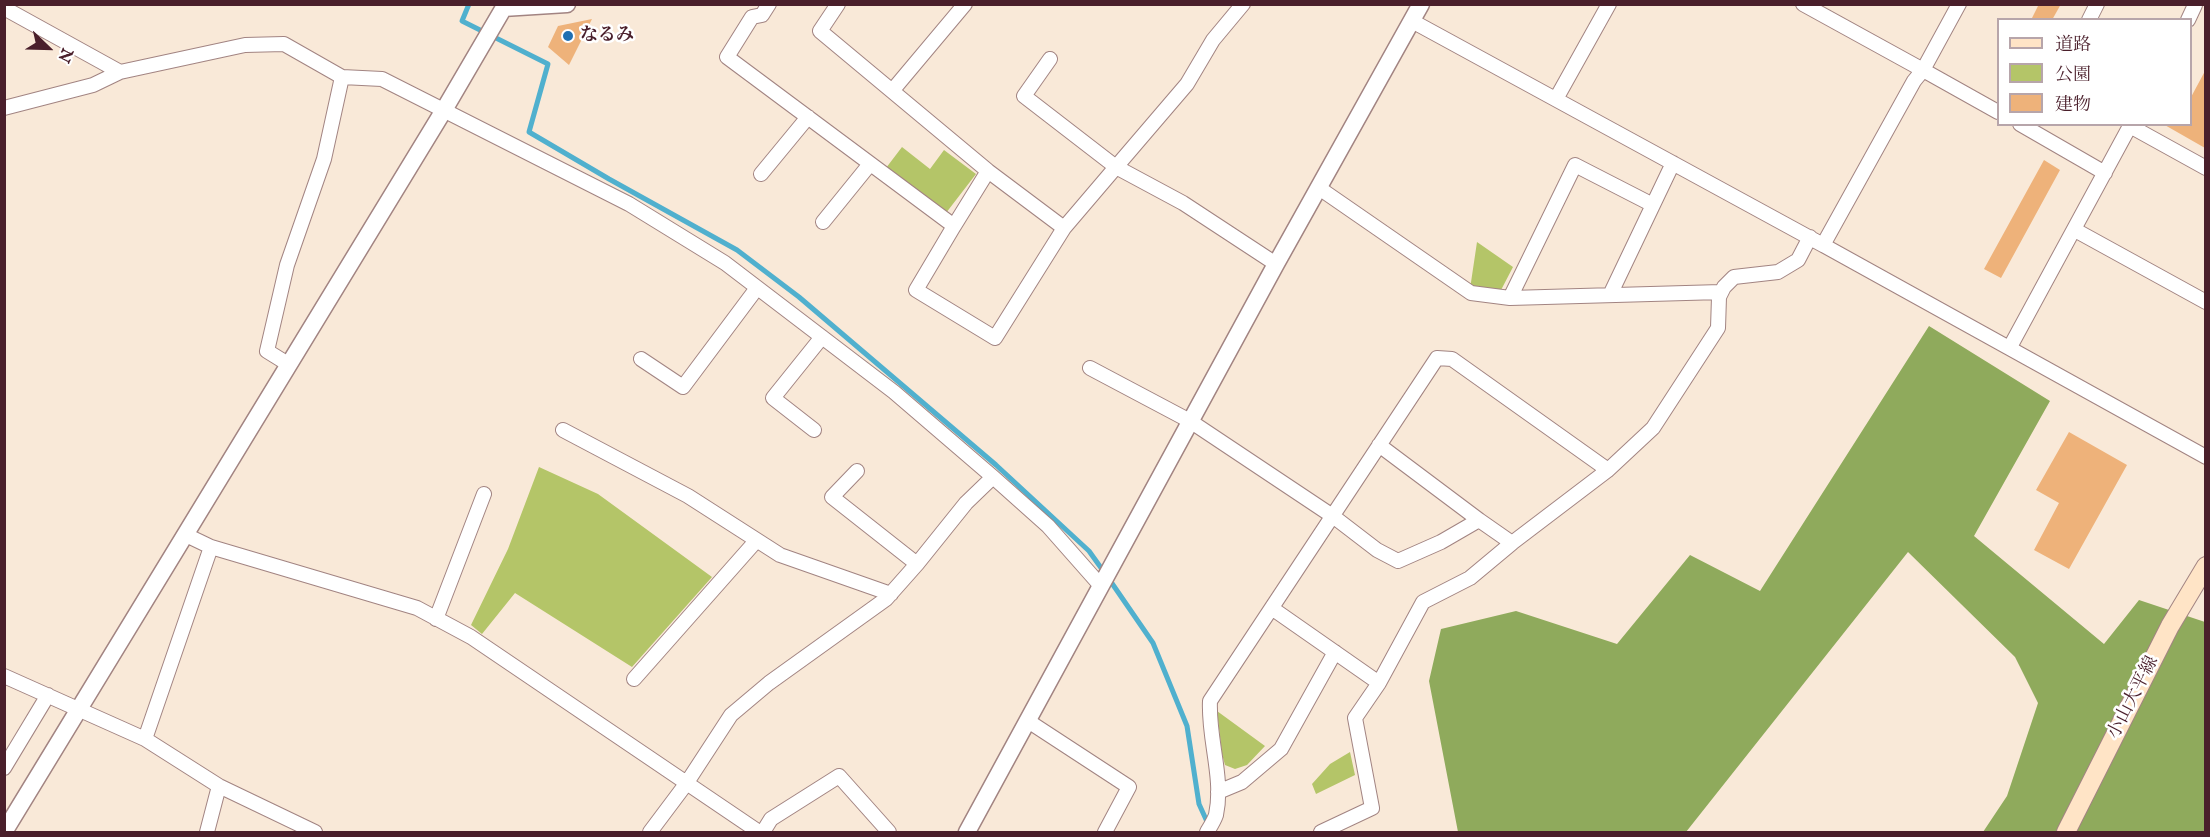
<!DOCTYPE html>
<meta charset="utf-8">
<style>
body{margin:0}
#map{position:relative;width:2210px;height:837px;overflow:hidden;background:#f9e9d8;font-family:"IM FELL English","Noto Serif JP",serif}
canvas{display:block}
.frame{position:absolute;inset:0;border:6px solid #4a1f2b;pointer-events:none}
.legend{position:absolute;left:1997px;top:18px;width:195px;height:108px;box-sizing:border-box;background:#fff;border:2px solid #b7a5aa;margin:0;padding:8px 10px;list-style:none;font-size:18px;color:#4a1f2b}
.legend li{display:flex;align-items:center;gap:12px;height:30px}
.legend b{width:30px;border:2px solid #b7a5aa}
.north{position:absolute;left:18px;top:18px;width:60px;height:60px;-webkit-text-stroke:4px #fff;paint-order:stroke;rotate:113deg;font-size:16px;font-weight:700;line-height:24px;text-align:center;color:#4a1f2b}
.north::after{content:'';display:block;margin:auto;width:21px;height:27px;background:#4a1f2b;clip-path:polygon(50% 0,100% 100%,50% 72%,0 100%)}
</style>
<div id="map">
<canvas width="2210" height="837"></canvas>
<div class="frame"></div>
<ul class="legend">
<li><b style="height:8px;background:#ffe4c6"></b>道路</li>
<li><b style="height:16px;background:#b4c568"></b>公園</li>
<li><b style="height:16px;background:#eeb27a"></b>建物</li>
</ul>
<div class="north">N</div>
</div>
<script>
const context = document.querySelector('canvas').getContext('2d');
context.lineJoin = 'round';
function paint(path, color) { context.fillStyle = color; context.fill(path, 'evenodd'); }
function stroke(path, color, width, dash) { context.strokeStyle = color; context.lineWidth = width; context.lineCap = dash ? 'butt' : 'round'; context.setLineDash(dash || []); context.stroke(path); }
function label(font, color, halo, rows, align = 'center') {
  context.font = font + ' "IM FELL English","Noto Serif JP",serif'; context.lineWidth = 5; context.setLineDash([]); context.textBaseline = 'middle'; context.strokeStyle = halo; context.fillStyle = color; for (const [text, x, y, turn = 0] of rows) {
    context.save(); context.translate(x, y); context.rotate((+turn || 0) * Math.PI / 180); context.textAlign = isNaN(turn) ? turn : align; if (halo) context.strokeText(text, 0, 0); context.fillText(text, 0, 0); context.restore();
  }
}
const green = new Path2D(`
 M902,147l28,22 14,-19 32,24 -30,39 -60,-45z
 M1477,242l36,25 -13,25 -30,-3z
 M539,467l59,27 114,83 -80,90 -117,-74 -33,41 -11,-9 37,-76z
 M1217,711l48,35 -18,19 -12,4 -10,-4 -3,-11z
 M1350,752l5,23 -39,19 -4,-10 18,-20z`);
const forest = new Path2D(`
 M1929,326l121,75 -76,135 130,108 35,-44 66,22v210h-222l24,-36 31,-93 -23,-46 -107,-105 -222,280h-228l-29,-151 12,-52 75,-18 101,33 73,-89 70,36z`);
const stream = new Path2D(`
 M469,4l-7,17 86,43 -19,68 80,47 128,71 62,47 197,168 93,86 15,21
 M1109,579l44,64 34,83 12,78 10,22`);
const building = new Path2D(`
 M2039,4h22l-9,16h-21z
 M592,19l-23,46 -21,-18 10,-21z
 M2205,71v77l-42,-24h27v-25z
 M2044,160l16,10 -59,108 -17,-9z
 M2069,432l58,33 -58,104 -35,-19 25,-47 -23,-13z`);
const minor = new Path2D(`
 M769,4l-7,11 -10,2 -25,40 227,169 34,-55
 M838,4l-18,27 168,140 76,57 52,-61 67,36 93,61
 M1803,4l120,66 36,-66
 M4,8l116,64
 M2089,20l8,-16
 M2188,20l7,-15
 M1412,21l411,224 91,-164 9,-11 75,42
 M1050,59l-26,37 92,71 71,-83 26,-44 30,-36
 M892,91l73,-87
 M1556,99l53,-95
 M4,108l89,-23 27,-13 125,-27 39,-1 58,33 40,2 247,125 96,59 169,129 99,85 55,49 53,60
 M2020,124l85,49
 M2130,126l76,42
 M761,174l47,-57
 M1319,188l152,105 39,5 211,-6
 M823,222l47,-58
 M954,226l-38,64 79,48 69,-110
 M2075,230l131,72
 M1823,245l383,212
 M1610,295l63,-132
 M1510,298l65,-133 78,40
 M2010,347l121,-223
 M641,359l42,28 74,-99
 M288,364l-21,-13 20,-86 37,-106 18,-82
 M1090,368l100,53 144,96 43,33 21,11 43,-19 38,-22 33,23 96,-73 45,-42 65,-100 1,-31 5,-10 10,-10 44,-5 20,-12 12,-23
 M563,430l125,66 92,59 111,39
 M814,430l-41,-32 49,-61
 M1379,445l100,75
 M857,471l-25,26 85,67
 M186,535l25,12 206,61 54,29 288,195
 M1273,609l106,74 -24,35 17,90 -51,24
 M436,619l48,-125
 M4,676l141,63 74,47 96,46
 M634,679l122,-138
 M1379,683l44,-81 47,-24 42,-35
 M1028,721l101,66 -24,45
 M145,739l66,-192
 M4,768l44,-73
 M1218,792l24,-10 39,-33 54,-97
 M207,832l12,-46
 M650,832l36,-48 45,-69 38,-32 117,-84 31,-35 49,-61 27,-26
 M763,832l8,-13 68,-43 50,56
 M1207,832c3,-5 7,-11 9,-17 8,-37 -8,-76 -6,-114l227,-343 15,1 156,111`);
const tertiary = new Path2D(`
 M503,8l64,-4
 M4,832l440,-722 62,-106
 M967,832l309,-568 145,-260`);
const secondary = new Path2D(`
 M2066,832l104,-206 36,-60`);
const markers = [
 [568,36,6,"#1f6fb2"]
];
const poiNames = [
 ["なるみ",580,36]
];
const streetNames = [
 ["小山大平線",2134,698,-63]
];
paint(green, '#b4c568');
paint(forest, '#8faa5c');
stroke(stream, '#50b0ce', 5);
paint(building, '#eeb27a');
stroke(minor, '#a28482', 16);
stroke(tertiary, '#a28482', 19);
stroke(secondary, '#a28482', 20);
stroke(minor, '#fff', 14);
stroke(tertiary, '#fff', 16);
stroke(secondary, '#ffe4c6', 18);
for (const [x, y, r, color] of markers) { const dot = new Path2D(); dot.arc(x, y, r, 0, 2 * Math.PI); context.fillStyle = color; context.fill(dot); stroke(dot, '#fff', 2); }
label('bold 18px', '#4a1f2b', '#fff', poiNames, 'left');
label('18px', '#4a1f2b', '#fff', streetNames);
</script>
